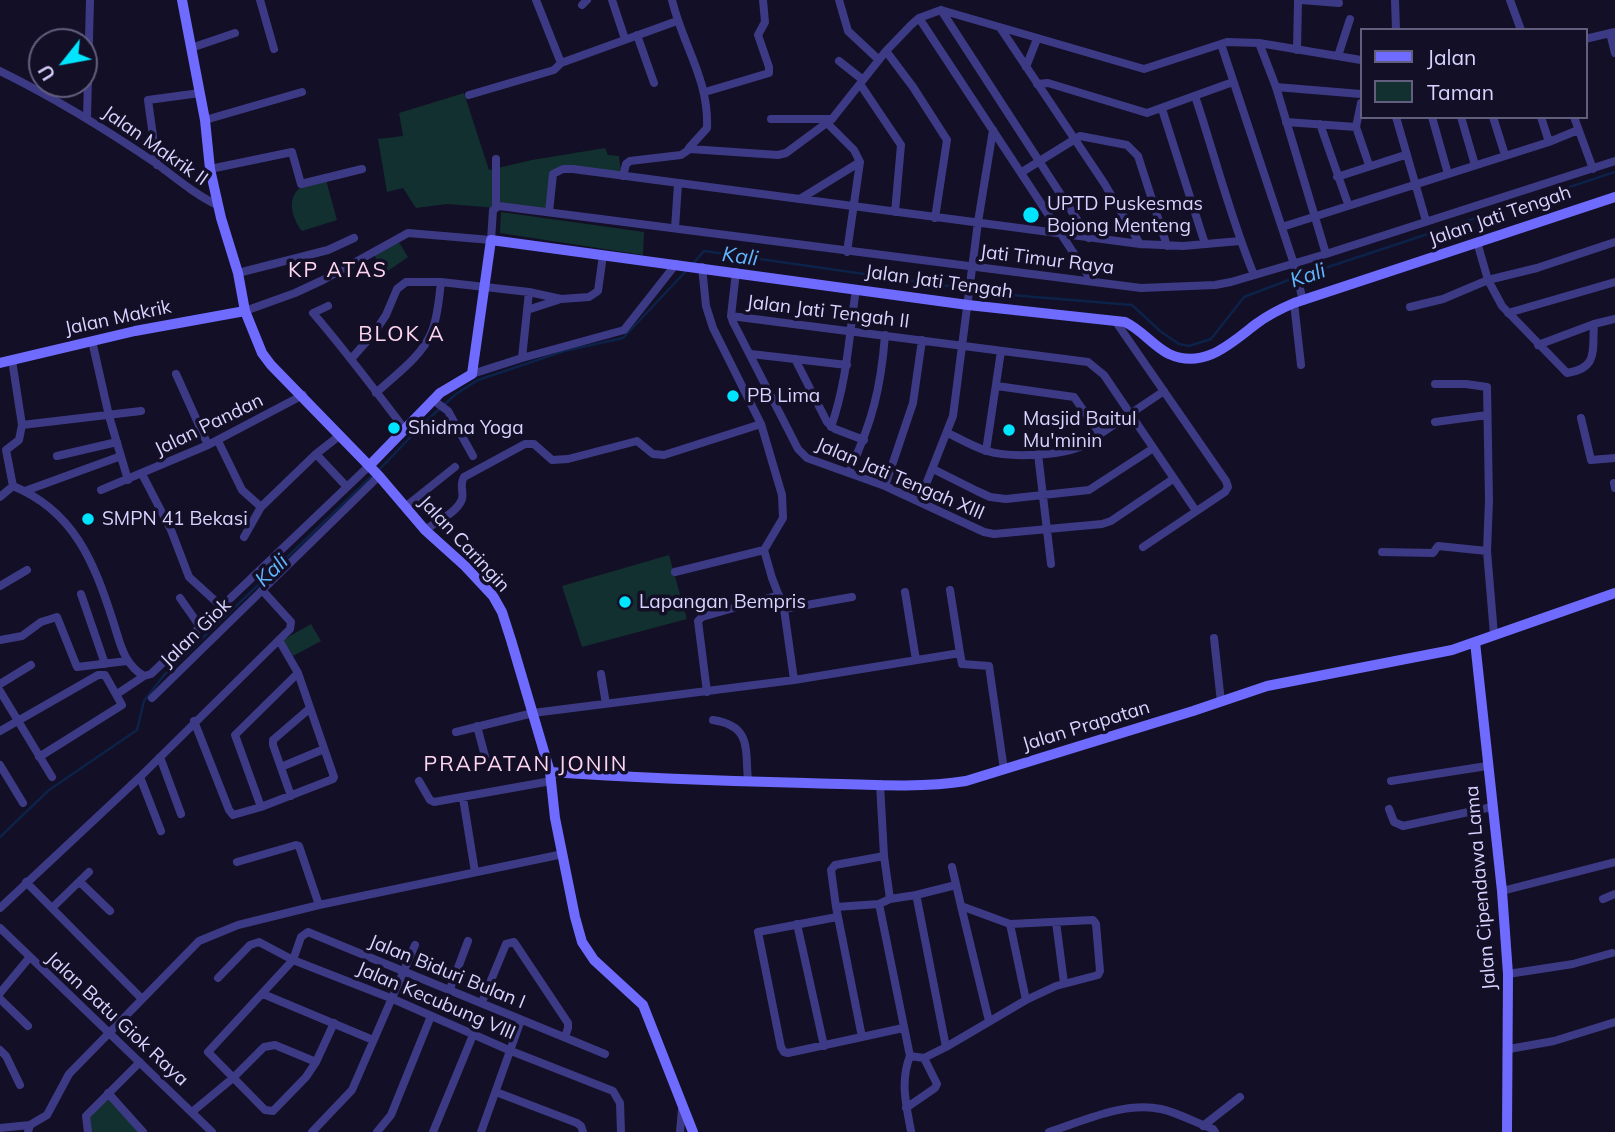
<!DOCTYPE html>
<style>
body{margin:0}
#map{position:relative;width:1615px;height:1132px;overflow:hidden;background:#130f26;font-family:Mulish,sans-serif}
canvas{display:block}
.legend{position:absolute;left:1360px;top:28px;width:228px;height:91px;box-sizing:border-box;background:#130f26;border:2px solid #625e7d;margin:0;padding:9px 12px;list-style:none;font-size:21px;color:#d9d4ff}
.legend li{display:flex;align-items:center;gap:14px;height:35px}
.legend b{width:35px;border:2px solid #625e7d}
.north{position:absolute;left:28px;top:28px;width:70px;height:70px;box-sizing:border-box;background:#130f26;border:2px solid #625e7d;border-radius:50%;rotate:239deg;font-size:19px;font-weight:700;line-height:28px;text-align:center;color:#d9d4ff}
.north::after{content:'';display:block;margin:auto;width:24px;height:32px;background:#00e5ff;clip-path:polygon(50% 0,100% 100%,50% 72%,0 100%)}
</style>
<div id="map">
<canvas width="1615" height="1132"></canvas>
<ul class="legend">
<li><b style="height:9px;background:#6f6bff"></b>Jalan</li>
<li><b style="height:19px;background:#12302f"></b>Taman</li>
</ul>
<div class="north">U</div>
</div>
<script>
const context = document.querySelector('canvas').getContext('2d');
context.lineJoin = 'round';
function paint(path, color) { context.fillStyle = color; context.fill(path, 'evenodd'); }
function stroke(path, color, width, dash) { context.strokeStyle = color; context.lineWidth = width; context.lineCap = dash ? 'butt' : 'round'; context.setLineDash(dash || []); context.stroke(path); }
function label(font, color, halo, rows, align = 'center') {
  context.font = font + ' Mulish,sans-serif'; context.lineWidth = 7; context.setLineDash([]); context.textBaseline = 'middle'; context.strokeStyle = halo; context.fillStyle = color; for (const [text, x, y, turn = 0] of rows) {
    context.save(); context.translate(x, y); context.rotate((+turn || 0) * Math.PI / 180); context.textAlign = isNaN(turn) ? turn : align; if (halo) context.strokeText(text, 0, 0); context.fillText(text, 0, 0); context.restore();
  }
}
const green = new Path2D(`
 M464,93l25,77 43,-10 73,-12 3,7 11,1 2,16 -64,-1 -8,41 -102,-8 -31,4 -13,-20 -16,4 -9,-53 25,-3 -4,-23z
 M326,180l11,40 -35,11c-10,-12 -17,-35 1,-45 7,-3 16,-4 23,-6z
 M501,212l143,20 -1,23 -143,-22z
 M397,239l11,18 -23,16 -12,-20z
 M669,555l18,64 -105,28 -20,-61z
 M311,624l10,17 -28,15 -10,-16z
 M108,1093l35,39h-55l-2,-16z`);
const stream = new Path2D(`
 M692,265l12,-14 307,44 121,10 28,26 19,13 10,2 22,-7 33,-42 50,-19
 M1301,276l314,-104
 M377,472l48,-50 31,-28 22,-14 86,-29 59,-13 64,-68
 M0,837l49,-47 88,-60 7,-29 20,-26 208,-199`);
const street = new Path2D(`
 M260,0l14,49
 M536,0l25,63
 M612,0l13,39
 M672,0c11,46 37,79 35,128l-18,20
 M839,0l9,31 31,29
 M1301,0l38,3
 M1395,0l1,30
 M1510,0l11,30
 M582,5l5,-5
 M941,10l148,228
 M919,18l173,263
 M1001,29l103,154 36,61
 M1610,33l5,20
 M637,35l17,48
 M1585,39l30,-7
 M1259,43l17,44 50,167
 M1221,44l73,220 9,37
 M191,48l44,-15
 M1297,50l1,-50
 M886,51l27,36 34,53 -12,78
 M1338,56l12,-37
 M839,61l24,19
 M1026,67l11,-28
 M0,71c55,27 107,59 157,93 20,15 39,31 62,42
 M860,84l41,61 -6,67
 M1037,84l11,-1 99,30 86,-31
 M1276,87l85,7
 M705,92l64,-19v-6l-11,-32 7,-13 -2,-22
 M469,95l85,-25 7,-7 116,-42
 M1195,96c20,60 35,121 59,179
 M1361,103l-5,24 13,38
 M1162,109l43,135
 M1396,117l30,104
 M1432,117l16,57
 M1461,117l14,48
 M1493,117l12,38
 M1541,117l8,25
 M1574,117l19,52
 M87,118l3,-118
 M771,119h61
 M205,120l97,-28
 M1286,122l70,5
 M828,124l26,26 6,12 -13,90
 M1320,124l28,80
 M496,159v48
 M157,165l-9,-65 52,-7
 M210,169l82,-17 9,32 61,-15
 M1022,172l58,-36 47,9 11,11 29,90
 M623,176l3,-12 4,-3 51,-6 9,-6 88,6 8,-2 46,-34 54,-68 25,-26 8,-7 22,-8 203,59 83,-27 32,1 102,17
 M1337,177l68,-22
 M800,199l60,-37
 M549,212l4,-38 10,-5h10l567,75 43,2 57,-5
 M1282,227l267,-85 29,-12
 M675,228l3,-44
 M1477,242l11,38 14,26 65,67c32,-5 25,-23 27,-49
 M702,267l4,39 7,22 48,96 21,71 1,23 -19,32 8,28 12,31 10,71
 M736,272l-5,44 2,6 65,127 9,9 78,28 99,46 10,2 108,-10 9,-3 62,-42
 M238,273l90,-23 26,-12
 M1294,303l7,62
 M328,306l-15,7c32,37 61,76 91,115
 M1410,307l33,-8 45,-19 49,-12 78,-26
 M527,310l31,-10
 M245,311l50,-18 28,-13 85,-47 83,7 2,-30 6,-4 642,82 74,-3 16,-3 95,-28 289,-93
 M1508,313l107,-31
 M731,316l357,46 16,13 92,136
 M1116,322l110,159 2,6 -3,5 -82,55
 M92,341l17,75 19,64
 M1538,345l56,-21 21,-5
 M751,354l96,11
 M352,358l22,-25 12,-18 11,-26 9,-7h35l88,10 32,7 28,-2 9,-6 5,-36
 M522,358l7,-66
 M795,359l32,63 8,7 29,11
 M12,360l10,65 -3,15 -13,10 7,36c61,25 81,76 100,135 7,21 10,43 31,55l7,-2 218,-208
 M176,374l32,71
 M472,374l50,-16 102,-28 52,-66
 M1435,384h31l21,3 2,113 -2,51 7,84
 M997,386l77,11 26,37
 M376,393c19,-18 46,-36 56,-62 6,-15 7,-33 9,-49
 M433,400l15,11 25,45
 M1581,418l10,42 24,-2
 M1435,422l52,-7
 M22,425l119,-14
 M831,427c16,-45 18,-91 25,-138
 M948,433c12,6 26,14 39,18 23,7 76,5 97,-6l80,-54
 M218,441l24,49 19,17
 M986,451l15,-100
 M316,454l31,33
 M1038,454l13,110
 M57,456l60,-14
 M933,469l44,22 13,6 16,2 83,-9 63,-41
 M849,472c23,-49 32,-84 36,-137
 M142,474l29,56 18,47 34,31
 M1614,483l1,5
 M885,486l28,-83 9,-63
 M101,490l107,-45 95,-50
 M25,491l96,-35
 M0,497l13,-11
 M919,502l34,-86 25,-194 15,-92
 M405,507l50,-40
 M425,530c11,-8 33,-18 37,-31 2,-8 -3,-14 2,-22l61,-33h9l18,16 16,-1 69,-18 16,13 11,1 97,-31
 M244,537l17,-30 55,-53 23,-18
 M1382,552l51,1 5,-7 49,5
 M675,572l89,-22
 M0,586l27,-16
 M950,590l10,63
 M905,592l11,68
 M81,594l24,70
 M180,598l21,30
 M784,609l68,-12
 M1214,638l7,64
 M0,640l22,-4 19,-14 16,-5 20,50 50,-6
 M601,674l5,30
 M0,684l31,-19
 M0,691l52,86
 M707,692l-9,-71 4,-4 77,-22
 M117,694l27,-18
 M152,698l227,-222
 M713,720c39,6 32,29 35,61
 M194,721l35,89 4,5 28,-8 72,-28 1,-2 -36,-104 -19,-33
 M477,726l9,34
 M0,731l98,-56h7l17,30 -83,52
 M456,732l77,-19 261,-33 166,-27 2,11 27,2 15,104
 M160,757l21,57
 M0,765l23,38
 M281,767l43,-18
 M140,777l21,54
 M419,781l11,19 4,2 117,-21
 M1391,781l96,-15
 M880,784l4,72 6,43 -11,5 31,152 14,2 13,26 -2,4 -29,20
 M291,796l-18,-51v-5l36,-31
 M463,798l12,74
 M261,807l-26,-72 63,-62
 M1389,809l5,13 9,4 89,-19
 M237,862l59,-17 3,1 20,59
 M26,882l115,116
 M77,884l4,-1 29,28
 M1502,891l113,-29
 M916,895l40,-10
 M890,899l26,-4 1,4 29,148 -22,11
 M1603,899l12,-5
 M879,904l-43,3 -5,-37 4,-5 49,-9
 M961,906l28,115
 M836,907l26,130 41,-9
 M0,908l140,-131 150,-148 1,-7 -29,-32
 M52,908l37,-36
 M837,917l-79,15 23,115 3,5 4,1 74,-16
 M1056,922l8,61
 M797,924l27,122
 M1010,924l16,76
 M0,928l212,204
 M1508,974l65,-10 39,-11
 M218,978l32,-33 9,-3 34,18 100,39 118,52 102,40 7,12 1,29
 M450,989l18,-48
 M0,993l29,-35
 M263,994l110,46
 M0,999l28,27
 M482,1002l24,-58 8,-2 54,81v5l-3,9
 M334,1023l-18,39 -10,15 -33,34 -8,-1 -57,-58 85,-92 8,-23 7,-5 297,122
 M946,1047l80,-47 30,-14 42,-11 2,-4 -4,-47 -3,-4 -83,4 -49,-18 -9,-39
 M1509,1049l45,-8 61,-19
 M0,1050l6,6 14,29
 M910,1056c-10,25 -4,49 1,75
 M496,1092l81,31 4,3 2,6
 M108,1093l35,39
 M192,1112l41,-34 31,-31 11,-2 41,17
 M1203,1126l37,-29
 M0,1128l30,-3
 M28,1132l2,-7 17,-10 22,-41 130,-133 39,-16 81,-20 244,-51
 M88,1132l-2,-16 54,-54
 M312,1132l40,-42 63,-145
 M377,1132l14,-17 40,-99
 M433,1132l40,-97
 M481,1132l40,-112
 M680,1132l2,-23
 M1049,1132c34,-11 76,-31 112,-23 18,4 35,14 52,20l2,3`);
const secondary = new Path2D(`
 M182,0l23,120 5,49 11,49 17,55 7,38 17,42 9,12 108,111 46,54 40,36 28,30 9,16 9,28 39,132 5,46 20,99 7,25 12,18 49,45 50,127
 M0,363l135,-32 110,-20
 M369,466l71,-73 32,-19 19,-134 477,65 157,17c17,8 28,24 44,32 35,16 62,-11 87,-30 12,-9 24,-15 38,-21l321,-106
 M1475,642l27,249 6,83 -1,158
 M550,772c86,6 171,9 256,11 50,1 112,6 160,-2l227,-70 74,-25 185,-36 163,-57`);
const markers = [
 [1031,215,9,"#00e5ff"],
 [733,396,7,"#00e5ff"],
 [394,428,7,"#00e5ff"],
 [1009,430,7,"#00e5ff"],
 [88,519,7,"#00e5ff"],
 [625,602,7,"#00e5ff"]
];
const streetNames = [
 ["Jalan Makrik II",155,146,35],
 ["Jalan Jati Tengah",1500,216,-19],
 ["Jati Timur Raya",1047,260,7],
 ["Jalan Jati Tengah",939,282,8],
 ["Jalan Jati Tengah II",828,312,7],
 ["Jalan Makrik",118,318,-12],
 ["Jalan Pandan",209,425,-26],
 ["Jalan Jati Tengah XIII",900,479,23],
 ["Jalan Caringin",464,544,47],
 ["Jalan Giok",196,633,-44],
 ["Jalan Prapatan",1086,726,-17],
 ["Jalan Cipendawa Lama",1481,888,-95],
 ["Jalan Biduri Bulan I",447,972,22],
 ["Jalan Kecubung VIII",436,1001,23],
 ["Jalan Batu Giok Raya",117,1019,43]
];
const poiNames = [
 ["UPTD Puskesmas",1047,204],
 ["Bojong Menteng",1047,226],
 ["PB Lima",747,396],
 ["Masjid Baitul",1023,419],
 ["Mu'minin",1023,441],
 ["Shidma Yoga",408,428],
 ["SMPN 41 Bekasi",102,519],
 ["Lapangan Bempris",639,602]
];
const waterNames = [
 ["Kali",740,257,8],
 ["Kali",1308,276,-19],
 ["Kali",272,571,-44]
];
const neighbourhoodNames = [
 ["KP ATAS",338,271],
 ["BLOK A",402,335],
 ["PRAPATAN JONIN",526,765]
];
paint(green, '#12302f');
stroke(stream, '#0c2248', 2.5);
stroke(street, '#3d3a85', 8);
stroke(secondary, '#6f6bff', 10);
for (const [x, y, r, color] of markers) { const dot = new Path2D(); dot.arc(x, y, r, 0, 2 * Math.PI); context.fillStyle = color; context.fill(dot); stroke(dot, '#130f26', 2.5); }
label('19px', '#d9d4ff', '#130f26', streetNames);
label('19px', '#d9d4ff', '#130f26', poiNames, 'left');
label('italic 21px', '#62b6ff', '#130f26', waterNames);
context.letterSpacing = '2px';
label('21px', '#ffd6f0', '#130f26', neighbourhoodNames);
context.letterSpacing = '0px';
</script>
